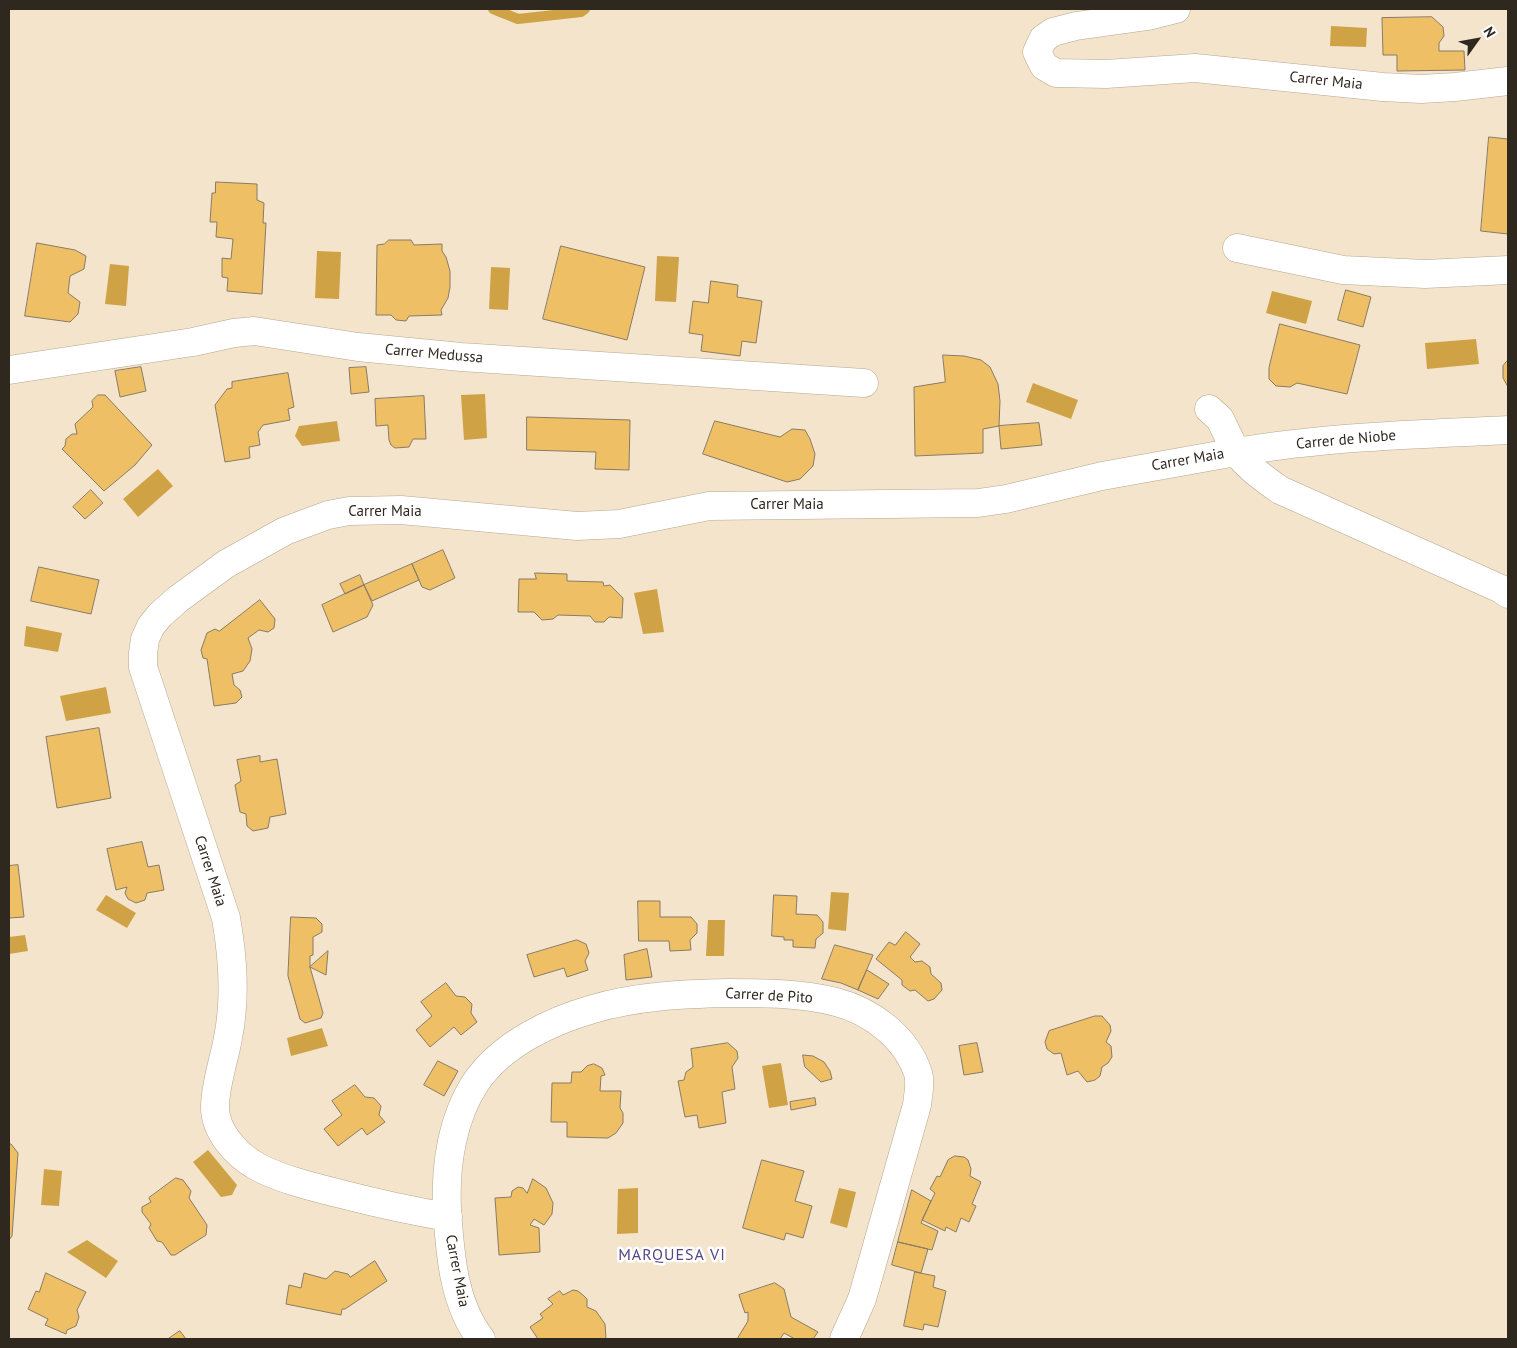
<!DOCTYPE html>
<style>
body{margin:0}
#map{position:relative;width:1517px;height:1348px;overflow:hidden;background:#f3e4cb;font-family:"PT Sans",sans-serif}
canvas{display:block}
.frame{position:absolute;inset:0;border:10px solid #2e281f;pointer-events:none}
.north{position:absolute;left:1452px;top:15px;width:50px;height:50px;-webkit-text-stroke:4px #fff;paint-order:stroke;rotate:58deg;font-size:14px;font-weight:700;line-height:20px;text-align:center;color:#2e281f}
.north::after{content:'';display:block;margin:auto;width:18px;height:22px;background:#2e281f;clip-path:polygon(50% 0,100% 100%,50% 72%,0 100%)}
</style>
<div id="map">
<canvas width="1517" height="1348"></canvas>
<div class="frame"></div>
<div class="north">N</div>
</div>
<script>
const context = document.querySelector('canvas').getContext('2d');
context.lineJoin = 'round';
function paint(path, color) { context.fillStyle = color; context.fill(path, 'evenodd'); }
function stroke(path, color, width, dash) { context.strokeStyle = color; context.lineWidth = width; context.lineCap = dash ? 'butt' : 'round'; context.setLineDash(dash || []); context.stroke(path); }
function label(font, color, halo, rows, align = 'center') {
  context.font = font + ' "PT Sans",sans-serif'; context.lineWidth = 5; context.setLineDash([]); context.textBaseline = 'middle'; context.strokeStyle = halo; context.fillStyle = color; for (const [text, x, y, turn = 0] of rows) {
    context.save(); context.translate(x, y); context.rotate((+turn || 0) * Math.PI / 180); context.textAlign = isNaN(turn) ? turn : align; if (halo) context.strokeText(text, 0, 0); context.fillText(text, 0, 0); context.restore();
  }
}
const water = new Path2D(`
 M1331,26l36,2 -1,19 -36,-1z
 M317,251l24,1 -2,47 -24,-1z
 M657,256l22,1 -3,45 -21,-1z
 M110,264l19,2 -3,40 -21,-2z
 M491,267l19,1 -2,42 -19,-1z
 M1272,291l40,10 -6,23 -40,-11z
 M1476,339l3,25 -52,5 -2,-26z
 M1033,383l45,17 -7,19 -45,-17z
 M485,394l2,44 -23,2 -3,-45z
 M337,421l3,20 -38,5 -7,-10 4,-10z
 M158,469l15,17 -35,31 -15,-18z
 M657,589l7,43 -21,2 -9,-41z
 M26,626l36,7 -4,19 -34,-6z
 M106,687l5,26 -45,8 -6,-25z
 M831,892l18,1 -3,38 -18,-2z
 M106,895l30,18 -9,15 -31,-18z
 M708,920h17l-1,36h-18z
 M25,935l3,16 -19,3v-17z
 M322,1028l6,18 -37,10 -4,-18z
 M781,1063l7,42 -19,3 -7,-42z
 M208,1150l29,35 -5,10 -11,2 -28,-35z
 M44,1169l18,2 -3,35 -18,-1z
 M638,1188v45l-21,1 1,-45z
 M839,1188l17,4 -9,36 -17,-5z
 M87,1240l31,21 -12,17 -39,-26z`);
const stream = new Path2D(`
 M493,9l25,10 63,-7 4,-3`);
const building = new Path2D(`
 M1432,17l11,10 1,9 -5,7v8h25l1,19 -68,1v-16h-14l-1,-37z
 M1489,137l19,2v95l-27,-3z
 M216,182l41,2v16l7,3 -1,20h3l-4,71 -35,-3 1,-13 -6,-1v-19l9,1 2,-20 -17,-2 1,-15h-7l2,-29h3z
 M389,240h22l3,5 28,-1v7l4,6 4,14v16l-2,11 -7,12 1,5 -33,1 -3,5 -10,-1 -5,-5h-15l1,-70 7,-1z
 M37,243l38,7 11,6 -2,13 -14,7 -2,17 12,9 -2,12 -8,8 -45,-6z
 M561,246l84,21 -18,73 -84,-21z
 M711,281l27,4 -1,12 25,4 -6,42 -14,-2 -2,15 -39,-5 2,-16 -14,-2 4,-32 15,2z
 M1346,290l25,7 -8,30 -25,-7z
 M1280,324l80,21 -13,49 -50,-11 -7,4 -14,-1 -7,-7v-11z
 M943,355l21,1 17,4 9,7 8,17 2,17 -1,25 -16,3v24l-68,3 -1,-69 31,-5z
 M1508,360v27l-5,-9v-12z
 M141,367l5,24 -26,6 -5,-26z
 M366,367l3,25 -18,2 -2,-26z
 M288,373l6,34 -6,2 2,11 -27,5 -5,7 2,13 -11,2 1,11 -25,4 -10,-57 12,-16 5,-1v-6z
 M98,395h7l47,50 -17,20 -31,26 -42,-42 3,-3 1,-7 6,-5h5l-2,-10 18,-17 -1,-6z
 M424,396l2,43h-13l-4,8 -14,1 -4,-3 -2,-5 -1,-15 -12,1 -1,-27z
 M527,417l103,3 -1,50 -34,-1 1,-17 -69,-2z
 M715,421l65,16 12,-8 13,1 5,9 5,15 -2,12 -13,13 -13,3 -84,-28z
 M1039,423l3,22 -41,4 -2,-23z
 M91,490l12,13 -18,16 -12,-12z
 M443,550l12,28 -25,12 -8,-3 -10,-23z
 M412,564l7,16 -47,21 -8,-16z
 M39,567l60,13 -8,34 -60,-13z
 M535,573l32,1v7l36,1 1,4 6,-1 13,13 -1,20 -13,-1 -5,5h-9l-5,-6 -32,-1 -5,4 -11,1 -8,-8h-16l1,-33h17z
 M360,575l4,10 -19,9 -5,-10z
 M364,585l9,20 -6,12 -34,15 -11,-27z
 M260,600l15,19 -1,9 -6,4 -9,-2 -11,8 4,11 -2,12 -7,10 -11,3 2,11 6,5 2,7 -6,6 -22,3 -7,-47 -4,-1 -2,-8 6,-17 8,-4 4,2z
 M99,728l12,70 -54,10 -11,-71z
 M260,756v6l17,-3 9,55 -16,3 -2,11 -15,3 -6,-5 -1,-12 -6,-2 -5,-27 6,-4 -4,-21z
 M142,842l6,25 11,-2 5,25 -17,3 -2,7 -9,3 -8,-4 -3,-6 2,-6 -11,3 -9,-41z
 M18,865l6,52 -15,1v-52z
 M774,895l23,1 -1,18 21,1 6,7v11l-7,6 -1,9 -22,-1v-7h-9v-3l-12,-1z
 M638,901h22v16h31l6,7v9l-7,7 1,10 -21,1 -1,-10h-30z
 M291,917l25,1 6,6v8l-9,5v18l-3,1v11l13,46 -2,5 -16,5 -5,-4 -12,-43z
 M906,932l14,12 -10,13 5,5 7,-1 8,6 1,7 10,9 1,7 -8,9 -6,2 -13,-11 -5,1 -8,-6v-5l-26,-21 13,-17 6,3z
 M577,940l9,4 3,9 -4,8 3,9 -21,7 -3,-9 -30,9 -7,-22z
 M835,945l38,10 -15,35 -17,-7 -19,-4z
 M647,949l5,28 -26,3 -2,-25z
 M328,951l-2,24 -16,-8z
 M867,970l22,14 -11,15 -20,-9z
 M446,983l10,13 9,1 7,7 -1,9 6,9 -16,13 -7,-8 -24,20 -14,-17 16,-14 -11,-14z
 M1095,1016h7l8,9 1,6 -5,11 5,4 1,11 -4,6 -6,4 -2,9 -5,4 -8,2 -9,-11 -11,4 -6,-22 -7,1 -7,-5 -2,-7 4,-11z
 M728,1043l9,8 1,7 -6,9 3,22 -13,3 4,31 -27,5 -2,-13 -12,2 -7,-36 6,-1 2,-8 7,-5 -2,-18z
 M977,1043l6,29 -19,3 -5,-29z
 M803,1055l10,1 11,6 6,9 2,8 -11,3 -16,-15z
 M438,1061l20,10 -14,25 -20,-11z
 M594,1064l8,4 3,7 -4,1 -1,15h21l-1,17 3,5v10l-7,10 -8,5 -41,-1v-15h-16l1,-39h19l1,-11h9l6,-6z
 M355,1085l10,12 9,1 7,8 -2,9 6,7 -18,13 -5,-7 -24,18 -14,-17 18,-14 -10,-14z
 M815,1098l1,7 -25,5 -1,-8z
 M9,1144h2l7,9 -6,83 -3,4z
 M955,1156l9,1 4,3 3,9 -1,7 11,6 -9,22 4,2 -7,16 -8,-4 -5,14 -10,-5 -1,4 -23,-11 13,-27 -5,-4 7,-13 3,1 8,-17z
 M762,1160l42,11 -9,30 17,5 -9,32 -17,-5 -2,7 -41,-12z
 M176,1178l7,2 8,11 -2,7 18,27 -1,10 -31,20h-4l-9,-13 -5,-1 -8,-13 2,-4 -9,-12v-5l9,-5 -2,-4z
 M533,1179l13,9 7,15 -1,11 -8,11 -10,-6 -4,6 9,3 1,24 -41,3 -4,-57 16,-1 1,-6 6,-4 5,1 4,5z
 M912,1190l19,11 -10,22 17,8 -6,19 -34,-8z
 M898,1242l30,7 -7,24 -29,-8z
 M375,1261l12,20 -42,28h-3l-1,6 -55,-11 3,-19 12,3 3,-15 22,6 9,-8 13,3 2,3z
 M915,1272l20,4 -2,11 13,4 -8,36 -14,-3 -1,6 -19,-4z
 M46,1273l40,19 -9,18 2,7 -3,9 -9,4 -1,4 -21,-9 3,-6 -20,-10 8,-18 3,1z
 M775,1283l9,6 7,28 27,15 -5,7h-18l-11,-6 -4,6h-43l11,-18v-9l-3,1 -6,-18z
 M560,1291l3,4 10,-5 5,1 6,5 3,3v8l9,4 9,13 1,15h-68l-8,-12 13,-9 -3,-4 13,-10 -5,-5z
 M180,1331l6,8h-18z`);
const minor = new Path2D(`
 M1176,9l-28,7 -72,10 -23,6 -10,7 -6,13 7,14 12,7 50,1 89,-6 188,19 38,2 34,-2 53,-6
 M1237,248l106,22 82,4 83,-4
 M9,370l184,-28 41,-9 20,-2 104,16 103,10 403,26
 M1209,409l11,10 16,33c90,-15 181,-18 272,-22
 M448,1217c-36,-6 -72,-14 -107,-23 -28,-7 -58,-14 -83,-27 -22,-12 -44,-36 -43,-62 1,-23 9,-45 13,-67 8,-41 5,-80 -2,-120l-83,-251v-14l2,-14 6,-13 9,-11 18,-16 48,-35 59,-33 43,-16 21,-4 52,-1 176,16 42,-2 90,-18 269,-3 28,-4 96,-23 134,-24c13,16 27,26 44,38l221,99 7,5
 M481,1339c-28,-36 -31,-86 -34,-130 -2,-43 5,-91 29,-127 26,-38 75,-61 117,-73 44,-13 90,-15 135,-16 36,0 73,0 108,9 35,9 70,35 82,71 3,10 0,21 -1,32l-55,194 -18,40`);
const streetNames = [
 ["Carrer Maia",1326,81,6],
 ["Carrer Medussa",434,354,5],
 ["Carrer de Niobe",1346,440,-5],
 ["Carrer Maia",1188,460,-10],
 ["Carrer Maia",787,505],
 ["Carrer Maia",385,512],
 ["Carrer Maia",210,871,72],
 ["Carrer de Pito",769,996,3],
 ["Carrer Maia",457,1271,79]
];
const neighbourhoodNames = [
 ["MARQUESA VI",672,1255]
];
paint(water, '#d0a246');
stroke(stream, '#d0a246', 10);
paint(building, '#efbf65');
stroke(building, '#887b64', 1);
stroke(minor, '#b5a78f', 29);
stroke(minor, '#fff', 28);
label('15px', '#2e281f', '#fff', streetNames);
context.letterSpacing = '1px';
label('16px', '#554785', '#fff', neighbourhoodNames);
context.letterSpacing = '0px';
</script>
